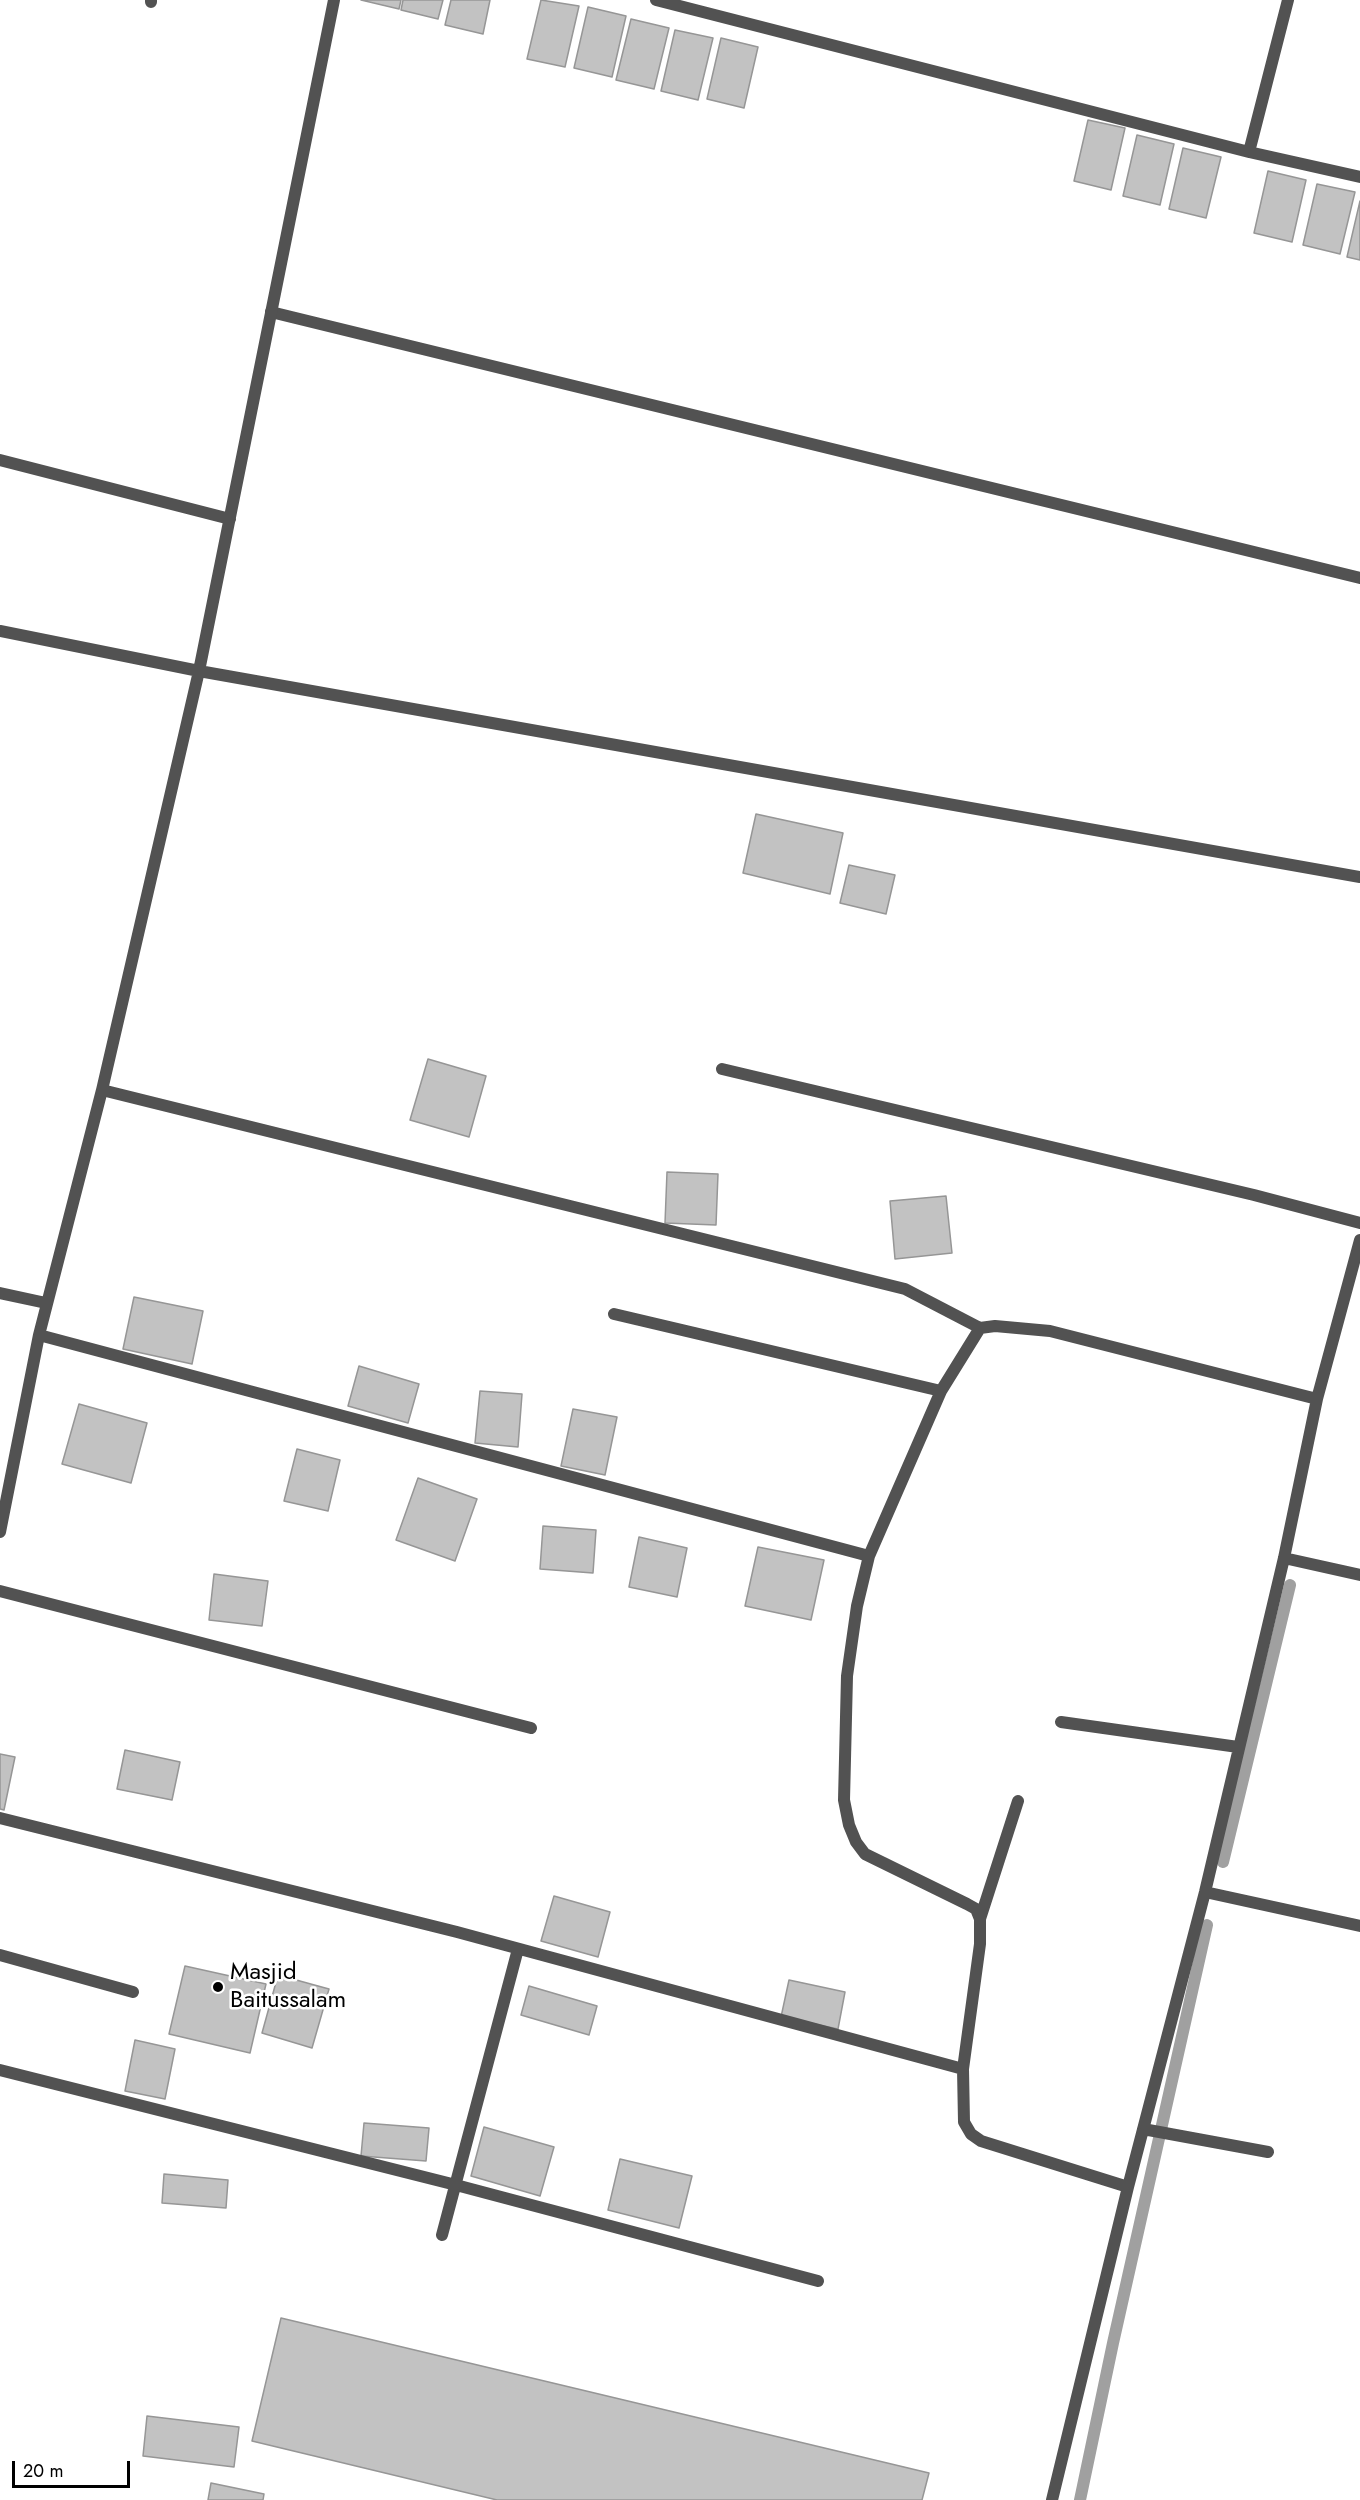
<!DOCTYPE html>
<style>
body{margin:0}
#map{position:relative;width:1360px;height:2500px;overflow:hidden;background:#fff;font-family:Jost,sans-serif}
canvas{display:block}
.scale{position:absolute;left:12px;top:2461px;width:118px;height:27px;box-sizing:border-box;border:3px solid #000;border-top:0;padding-left:8px;font-size:18px;line-height:21px;white-space:nowrap;color:#000;-webkit-text-stroke:4px #fff;paint-order:stroke}
</style>
<div id="map">
<canvas width="1360" height="2500"></canvas>
<div class="scale">20 m</div>
</div>
<script>
const context = document.querySelector('canvas').getContext('2d');
context.lineJoin = 'round';
function stroke(path, color, width, dash) { context.strokeStyle = color; context.lineWidth = width; context.lineCap = dash ? 'butt' : 'round'; context.setLineDash(dash || []); context.stroke(path); }
function paint(path, color) { context.fillStyle = color; context.fill(path, 'evenodd'); }
function label(font, color, halo, rows, align = 'center') {
  context.font = font + ' Jost,sans-serif'; context.lineWidth = 5; context.setLineDash([]); context.textBaseline = 'middle'; context.strokeStyle = halo; context.fillStyle = color; for (const [text, x, y, turn = 0] of rows) {
    context.save(); context.translate(x, y); context.rotate((+turn || 0) * Math.PI / 180); context.textAlign = isNaN(turn) ? turn : align; if (halo) context.strokeText(text, 0, 0); context.fillText(text, 0, 0); context.restore();
  }
}
const stream = new Path2D(`
 M1223,1862l67,-277
 M1080,2500l33,-157 94,-418`);
const building = new Path2D(`
 M361,0h40l-2,9z
 M403,0h40l-5,19 -37,-9z
 M451,0h39l-7,34 -38,-9z
 M541,0l38,6 -14,61 -38,-8z
 M588,7l38,9 -14,61 -38,-9z
 M631,19l38,9 -15,61 -38,-9z
 M675,30l38,8 -15,62 -37,-9z
 M721,38l37,9 -14,61 -37,-9z
 M1088,120l37,8 -14,62 -37,-9z
 M1137,135l37,9 -14,61 -37,-9z
 M1183,148l38,9 -15,61 -37,-9z
 M1268,171l38,9 -14,62 -38,-9z
 M1317,184l38,8 -15,62 -37,-9z
 M1360,201v59l-13,-3z
 M756,814l87,19 -13,61 -87,-21z
 M849,865l46,10 -9,39 -46,-11z
 M428,1059l58,17 -17,61 -59,-17z
 M667,1172l51,2 -2,51 -51,-2z
 M946,1196l6,57 -57,6 -5,-58z
 M134,1297l69,14 -11,53 -69,-15z
 M359,1366l60,18 -11,39 -60,-17z
 M480,1391l42,3 -4,53 -43,-4z
 M79,1404l68,19 -16,60 -69,-19z
 M573,1409l44,8 -12,58 -44,-9z
 M297,1449l43,11 -12,51 -44,-10z
 M418,1478l59,21 -22,62 -59,-21z
 M543,1526l53,4 -3,43 -53,-4z
 M639,1537l48,11 -10,49 -48,-10z
 M758,1547l66,13 -13,60 -66,-14z
 M214,1574l54,7 -6,45 -53,-6z
 M125,1750l55,12 -8,38 -55,-11z
 M0,1754l15,3 -11,53 -4,-1z
 M554,1896l56,16 -12,45 -57,-16z
 M185,1966l81,18 -16,69 -81,-19z
 M278,1975l51,14 -17,59 -50,-15z
 M789,1980l56,12 -7,37 -57,-12z
 M529,1986l68,20 -8,29 -68,-20z
 M135,2040l40,9 -10,50 -40,-8z
 M364,2123l65,5 -3,33 -65,-5z
 M484,2127l70,20 -14,49 -69,-20z
 M620,2159l72,17 -13,52 -71,-18z
 M164,2174l64,6 -2,28 -64,-5z
 M281,2318l648,155 -7,27h-425l-245,-59z
 M147,2416l92,11 -5,40 -91,-11z
 M211,2483l53,11 -1,6h-55z`);
const lane = new Path2D(`
 M271,312l1089,266`);
const street = new Path2D(`
 M656,0l593,152 111,25
 M151,2v-2
 M1249,152l39,-152
 M0,460l230,59
 M0,631l199,40 1161,206
 M722,1069l532,126 106,28
 M102,1090l803,199 75,39
 M0,1293l46,10
 M614,1314l327,77
 M39,1335l830,221 72,-165 39,-63 15,-2 55,5 267,68
 M0,1532l39,-197 63,-245 97,-419 135,-671
 M869,1556l-12,50 -10,70 -3,124 5,25 7,17 9,12 102,50 9,5 4,10v25l-17,125 1,53 7,12 10,7 147,46
 M1284,1558l76,17
 M0,1591l531,137
 M1061,1722l177,25
 M0,1818l457,114 506,137
 M1205,1892l155,34
 M980,1919l38,-118
 M0,1955l133,37
 M0,2070l456,115 362,96
 M1143,2129l125,23
 M442,2235l76,-286
 M1052,2500l76,-313 77,-295 79,-334 33,-159 43,-159`);
const markers = [
 [218,1987,6,"#000"]
];
const poiNames = [
 ["Masjid",230,1973],
 ["Baitussalam",230,2001]
];
stroke(stream, '#a0a0a0', 12);
paint(building, '#c2c2c2');
stroke(building, '#969696', 1.5);
stroke(lane, '#525252', 12);
stroke(street, '#525252', 12);
for (const [x, y, r, color] of markers) { const dot = new Path2D(); dot.arc(x, y, r, 0, 2 * Math.PI); context.fillStyle = color; context.fill(dot); stroke(dot, '#fff', 2); }
label('24px', '#000', '#fff', poiNames, 'left');
</script>
